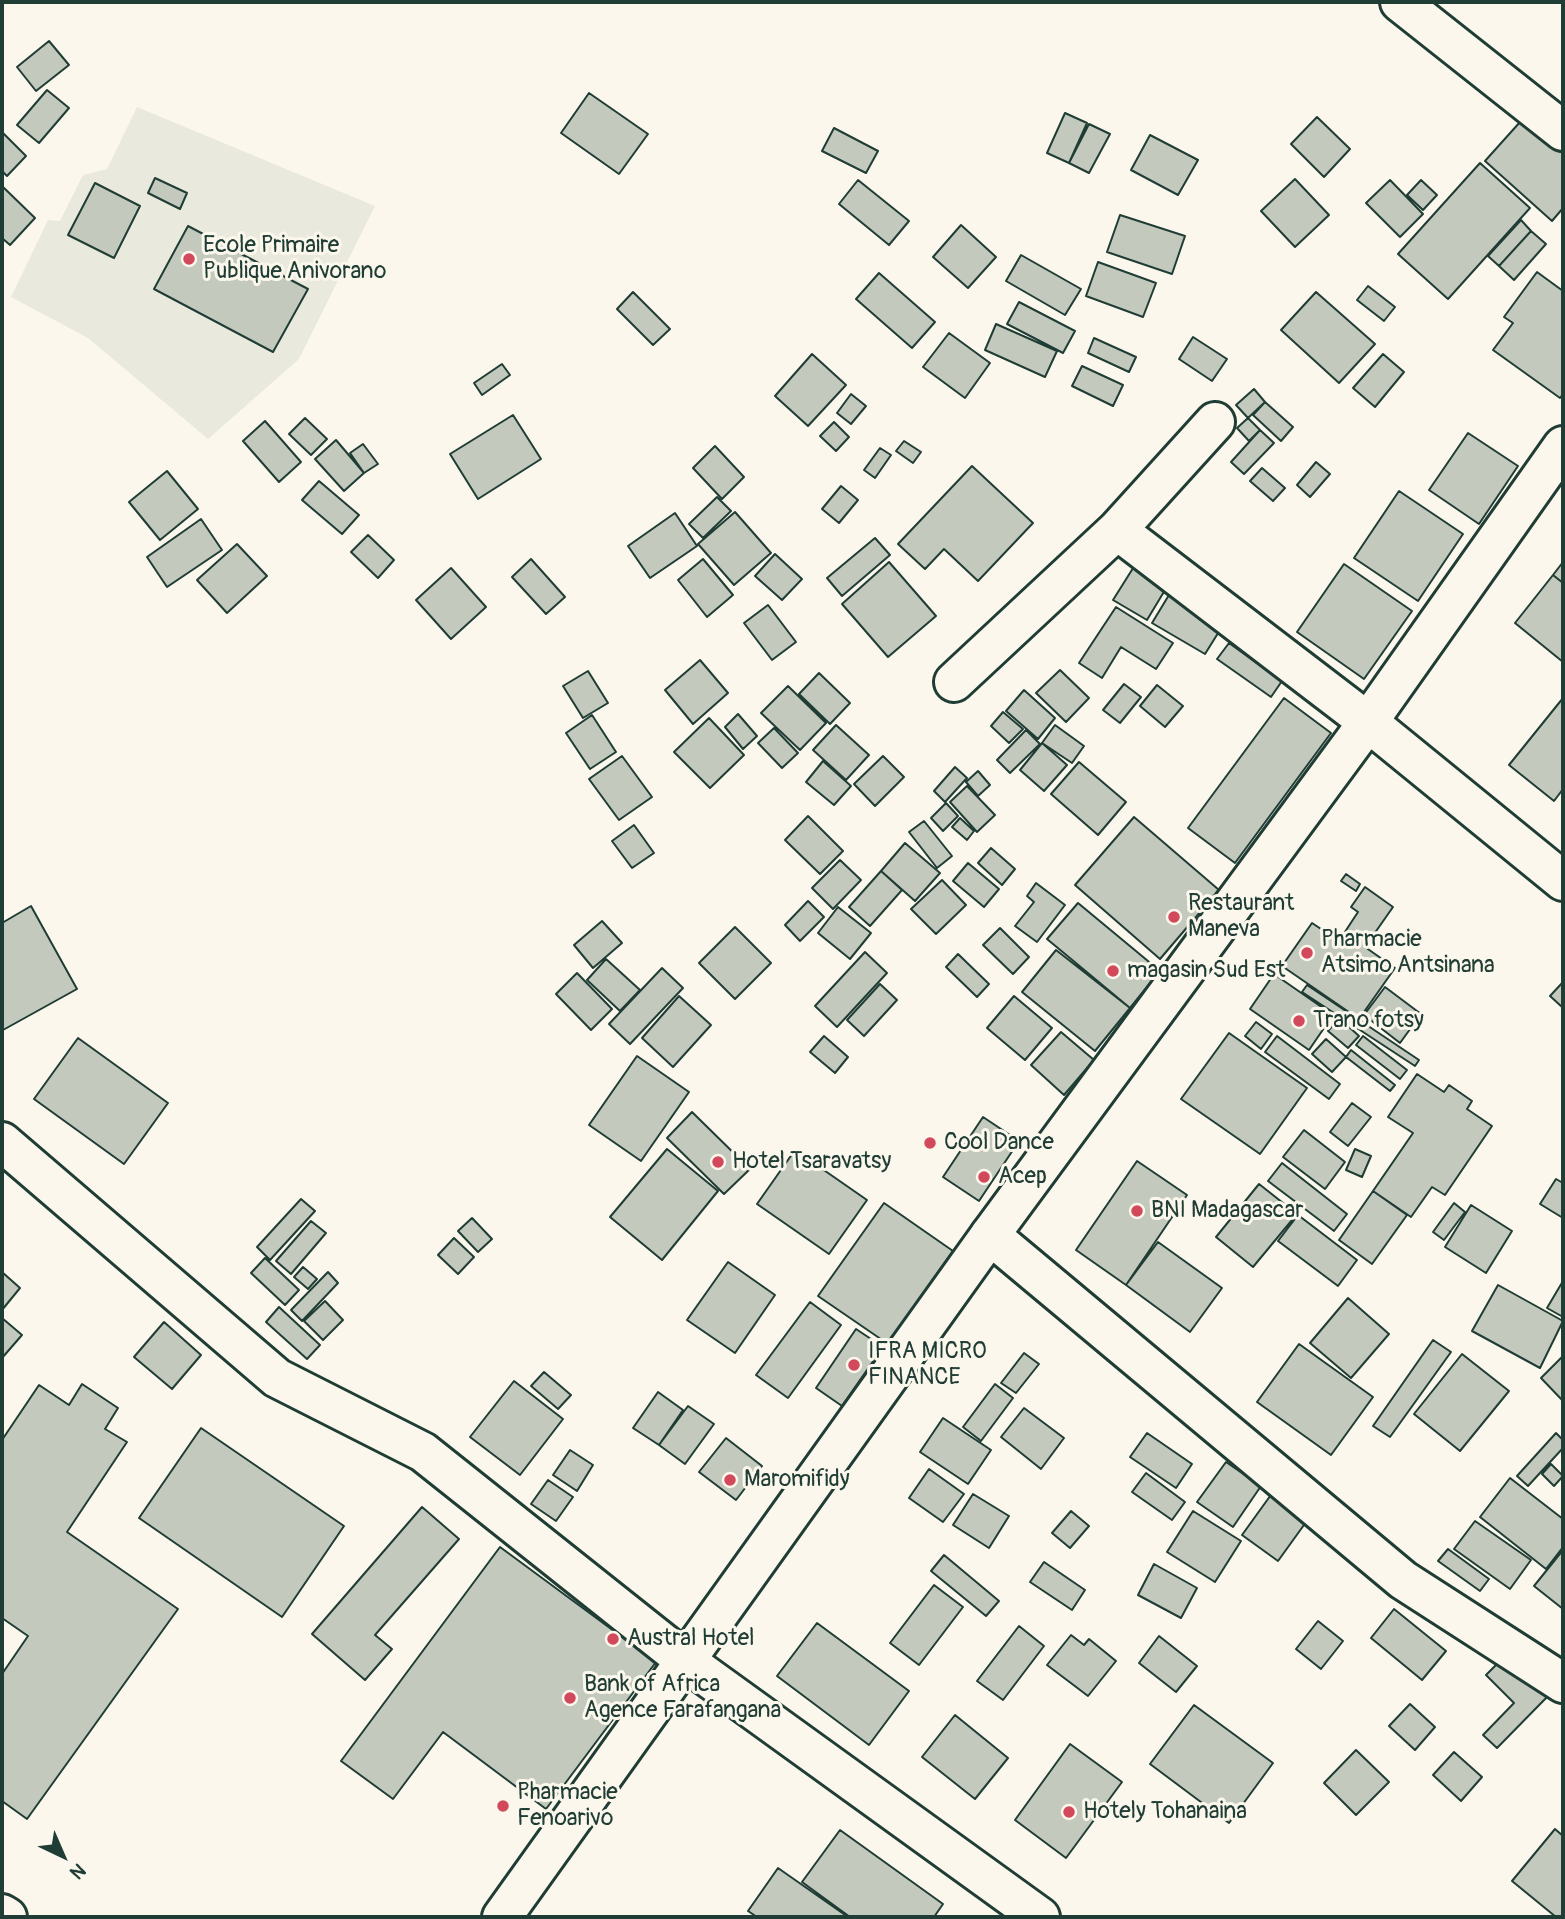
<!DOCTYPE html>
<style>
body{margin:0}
#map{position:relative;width:1565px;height:1919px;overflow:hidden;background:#fbf7ec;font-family:Pangolin,sans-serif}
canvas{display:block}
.frame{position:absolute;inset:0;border:4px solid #1f3d34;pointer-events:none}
.north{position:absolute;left:28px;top:1821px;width:70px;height:70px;-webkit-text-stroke:5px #fbf7ec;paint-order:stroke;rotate:136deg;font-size:19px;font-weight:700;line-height:28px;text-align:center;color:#1f3d34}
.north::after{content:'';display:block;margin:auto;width:24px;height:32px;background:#1f3d34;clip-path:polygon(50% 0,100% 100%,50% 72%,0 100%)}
</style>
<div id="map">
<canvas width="1565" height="1919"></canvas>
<div class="frame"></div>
<div class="north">N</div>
</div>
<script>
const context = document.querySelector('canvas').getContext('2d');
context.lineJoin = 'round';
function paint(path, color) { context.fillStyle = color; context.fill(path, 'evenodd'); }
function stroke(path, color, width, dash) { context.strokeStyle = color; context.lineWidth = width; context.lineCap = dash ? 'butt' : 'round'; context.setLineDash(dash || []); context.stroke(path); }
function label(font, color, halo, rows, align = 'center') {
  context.font = font + ' Pangolin,sans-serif'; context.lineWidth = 6; context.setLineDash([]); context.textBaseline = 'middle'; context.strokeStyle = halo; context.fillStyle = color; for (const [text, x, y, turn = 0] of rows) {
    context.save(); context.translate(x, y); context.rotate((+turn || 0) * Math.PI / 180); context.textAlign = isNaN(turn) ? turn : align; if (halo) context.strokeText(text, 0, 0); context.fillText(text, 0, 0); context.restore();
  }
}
const built = new Path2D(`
 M137,107l238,99 -76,153 -91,80 -120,-101 -77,-41 37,-77 12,1 23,-46 24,-6z`);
const building = new Path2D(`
 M49,41l20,24 -33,26 -19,-24z
 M47,90l22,18 -30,35 -22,-18z
 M589,93l59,41 -29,40 -58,-41z
 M1529,112l34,30v66l-11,13 -67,-60z
 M1065,113l22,10 -18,40 -22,-10z
 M1317,117l33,32 -26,28 -33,-33z
 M1089,124l21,10 -21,39 -20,-10z
 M834,128l44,23 -12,22 -44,-22z
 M2,132l24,24 -19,20 -5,-5z
 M1150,135l48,25 -20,35 -47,-25z
 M1480,163l50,45 -82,91 -50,-45z
 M155,178l32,15 -7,16 -32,-16z
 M1295,179l34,36 -34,32 -34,-36z
 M858,180l51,41 -20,24 -50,-41z
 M1390,180l33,34 -23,23 -34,-34z
 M1421,180l16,15 -14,15 -16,-15z
 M95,183l45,23 -26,52 -46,-23z
 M2,186l33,32 -25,27 -8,-7z
 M1120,215l65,21 -13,38 -65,-22z
 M1521,220l10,11 -32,35 -11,-10z
 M961,225l35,32 -28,31 -35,-31z
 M188,226l120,63 -35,63 -119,-63z
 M1531,231l15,13 -32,36 -15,-14z
 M1021,255l60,34 -16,26 -59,-34z
 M1098,262l58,21 -13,34 -57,-21z
 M1537,272l26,19v103l-3,4 -67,-48 20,-27 -9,-6z
 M879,273l56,49 -23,26 -56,-49z
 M1368,286l27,21 -11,14 -27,-21z
 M633,292l37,37 -17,16 -36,-36z
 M1316,292l59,52 -36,39 -58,-53z
 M1019,302l56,29 -12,22 -56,-29z
 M996,324l61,27 -12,26 -60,-27z
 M949,333l41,30 -25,35 -42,-31z
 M1193,337l34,22 -15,22 -33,-22z
 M1094,338l42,19 -7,15 -41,-19z
 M812,354l34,31 -38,41 -33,-30z
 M1383,354l21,18 -29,35 -22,-19z
 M502,364l8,11 -28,20 -8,-12z
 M1082,366l41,19 -10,21 -41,-20z
 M1254,389l11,13 -17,16 -12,-13z
 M851,394l15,12 -15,18 -14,-11z
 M1265,402l28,25 -12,14 -28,-26z
 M513,415l28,44 -63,40 -28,-45z
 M305,418l22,21 -16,16 -22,-21z
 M1248,418l12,12 -11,11 -12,-13z
 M265,421l36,41 -22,20 -36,-41z
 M834,422l15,15 -13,14 -16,-15z
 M1260,430l14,13 -30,31 -13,-12z
 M1468,433l50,33 -39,58 -50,-34z
 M336,440l28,33 -20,18 -29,-32z
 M904,441l17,11 -8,11 -17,-12z
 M363,444l15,20 -14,9 -14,-20z
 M715,446l29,31 -22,22 -29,-31z
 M880,448l11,7 -16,23 -11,-8z
 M1316,462l14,12 -20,23 -13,-12z
 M972,466l61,57 -55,58 -34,-32 -19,20 -27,-25z
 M1262,468l23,20 -12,13 -23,-20z
 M167,471l31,38 -38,31 -31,-38z
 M319,481l40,34 -17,19 -40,-34z
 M841,486l17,14 -19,23 -17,-14z
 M1399,491l64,43 -45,67 -64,-43z
 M717,497l14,14 -28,27 -14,-14z
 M735,512l36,41 -37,32 -36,-41z
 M675,513l22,33 -47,32 -22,-32z
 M201,519l21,31 -55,37 -20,-30z
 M368,535l26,25 -16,18 -27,-26z
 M875,538l15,17 -48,41 -15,-18z
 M237,544l30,32 -40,37 -30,-33z
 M775,554l27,25 -20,21 -27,-24z
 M531,559l34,38 -19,17 -34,-37z
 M703,559l30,36 -26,22 -29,-37z
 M889,562l47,54 -48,41 -46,-53z
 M1563,562v21l-10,-8z
 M1344,564l68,47 -48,68 -67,-47z
 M1135,565l33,20 -21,35 -34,-20z
 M451,568l35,39 -35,32 -35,-39z
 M1553,575l10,8v79l-48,-39z
 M1172,590l53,32 -20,32 -53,-31z
 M768,605l28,37 -24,18 -28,-37z
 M1116,607l57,36 -17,26 -35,-22 -19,31 -23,-15z
 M1229,643l53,38 -11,16 -54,-38z
 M700,660l28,33 -35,31 -28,-34z
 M1060,670l29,28 -23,24 -30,-29z
 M588,671l20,32 -25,15 -20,-32z
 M819,673l31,30 -20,21 -31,-30z
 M1124,684l17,13 -21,26 -17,-13z
 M1157,685l26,21 -18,21 -25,-21z
 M788,686l38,37 -26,27 -39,-37z
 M1024,690l31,28 -17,21 -32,-28z
 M1284,698l47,35 -96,130 -47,-35z
 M1563,698v91l-9,12 -45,-36z
 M1003,712l20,17 -14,14 -18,-17z
 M738,714l19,22 -14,13 -18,-22z
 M592,715l24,37 -26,17 -24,-36z
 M709,718l35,37 -34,33 -36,-36z
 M836,725l33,30 -23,25 -33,-30z
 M1055,725l29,21 -12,17 -30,-20z
 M774,728l24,25 -16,15 -24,-25z
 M1026,730l14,14 -30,29 -13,-13z
 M1042,743l25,22 -23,26 -24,-21z
 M622,756l30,41 -33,23 -30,-41z
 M883,756l21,21 -29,29 -21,-22z
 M823,761l28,25 -17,19 -28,-23z
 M1079,762l47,40 -28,33 -47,-41z
 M955,767l12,11 -22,24 -11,-11z
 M978,771l12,14 -12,11 -12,-14z
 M967,786l28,29 -18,17 -27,-30z
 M946,803l12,13 -15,15 -12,-13z
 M808,816l35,35 -23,23 -35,-34z
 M1134,817l85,73 -59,69 -85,-74z
 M960,818l14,13 -7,9 -15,-13z
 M924,821l28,35 -15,12 -28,-36z
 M634,825l20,28 -22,15 -20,-27z
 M905,843l35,30 -25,28 -34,-30z
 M991,848l24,21 -13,16 -24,-22z
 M840,860l21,20 -28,29 -21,-21z
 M968,863l31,26 -15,18 -31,-26z
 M881,871l21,19 -32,36 -21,-19z
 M1346,874l14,10 -4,7 -15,-10z
 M942,880l24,25 -30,29 -25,-25z
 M1036,883l29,22 -28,37 -22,-16 19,-24 -7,-6z
 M1365,887l28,20 -28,40 30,21 -36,51 -77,-53 30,-43 27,18 19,-29 -7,-5z
 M808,901l16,16 -24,24 -15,-16z
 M1078,903l82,68 -30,37 -83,-69z
 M31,906l46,83 -74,41 -1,-107z
 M838,907l33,26 -21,26 -32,-26z
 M602,921l20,22 -29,25 -19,-23z
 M735,927l36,36 -36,36 -36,-36z
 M1000,928l29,29 -16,17 -30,-29z
 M1056,950l74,58 -35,43 -73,-59z
 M865,952l22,21 -50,54 -22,-21z
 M958,954l31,30 -12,13 -31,-30z
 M606,959l34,31 -20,21 -33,-31z
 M662,968l21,20 -53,56 -21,-20z
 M577,973l35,36 -21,21 -35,-36z
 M1274,974l59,41 -24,35 -59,-41z
 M1563,982v23l-1,2 -12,-11z
 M880,984l17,16 -33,36 -17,-16z
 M1307,985l112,75 -4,6 -113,-74z
 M1385,987l36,27 -21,29 -36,-28z
 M679,996l32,29 -38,42 -31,-29z
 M1014,996l38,32 -27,32 -38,-32z
 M1339,1018l20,18 -11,12 -20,-17z
 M1256,1022l16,12 -11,15 -16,-13z
 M1061,1032l33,28 -30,35 -33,-30z
 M1229,1033l78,55 -47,66 -79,-55z
 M824,1036l24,21 -13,16 -25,-21z
 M1277,1036l63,48 -11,15 -64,-47z
 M1363,1036l44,34 -7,9 -44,-34z
 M78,1038l90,65 -44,61 -90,-65z
 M1326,1039l20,18 -14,15 -20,-18z
 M1351,1050l44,35 -5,6 -44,-34z
 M637,1056l52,36 -48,69 -52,-36z
 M1417,1074l27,18 5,-7 23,16 -5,8 25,17 -47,69 -13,-8 -21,30 -38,-26 40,-58 -25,-16z
 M1352,1103l19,14 -23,29 -18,-14z
 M692,1112l58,57 -26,25 -57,-56z
 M983,1117l36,24 -40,60 -36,-24z
 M1304,1130l41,32 -20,27 -42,-32z
 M667,1149l51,42 -56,69 -52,-43z
 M1355,1149l16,7 -9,21 -16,-7z
 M795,1150l72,50 -38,54 -72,-50z
 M1137,1161l50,34 -61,90 -50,-35z
 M1282,1163l65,51 -13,17 -66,-50z
 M1556,1179l7,4v35l-23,-14z
 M1259,1184l38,30 -44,53 -37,-30z
 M1373,1191l34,24 -35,49 -33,-24z
 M301,1199l14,12 -45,49 -13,-13z
 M884,1203l69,48 -65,93 -70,-48z
 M1454,1203l11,9 -21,28 -11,-8z
 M1471,1205l41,26 -26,42 -41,-26z
 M1298,1215l59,45 -19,26 -60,-45z
 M472,1218l20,21 -14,13 -20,-21z
 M311,1221l15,12 -35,41 -15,-13z
 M454,1238l20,19 -16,17 -20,-19z
 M1158,1242l64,46 -32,44 -64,-47z
 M265,1258l34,32 -14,15 -34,-32z
 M728,1262l47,33 -40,58 -48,-33z
 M303,1267l14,12 -9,10 -14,-12z
 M2,1272l18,16 -18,22z
 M328,1272l10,11 -36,38 -11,-11z
 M1563,1281v36l-16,-9z
 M1498,1285l65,36 -23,47 -68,-37z
 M1348,1298l41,36 -38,44 -41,-35z
 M325,1301l18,19 -20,20 -19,-19z
 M810,1302l31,23 -53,73 -32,-23z
 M279,1307l41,38 -13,14 -41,-37z
 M2,1318l20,17 -20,23z
 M164,1322l37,33 -29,34 -38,-32z
 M856,1329l27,18 -41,59 -26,-18z
 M1433,1340l18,12 -61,85 -17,-11z
 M1299,1344l74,53 -42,58 -74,-53z
 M1024,1353l15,11 -23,29 -15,-10z
 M1462,1354l47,37 -49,60 -46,-37z
 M1563,1356v45l-22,-23z
 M544,1372l27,23 -13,14 -27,-23z
 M514,1381l49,38 -43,56 -50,-38z
 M82,1384l36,24 -13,21 22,13 -60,90 111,77 -151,210 -25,-18v-127l26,-38 -26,-18v-178l37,-55 30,20z
 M995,1384l18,14 -32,43 -18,-14z
 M658,1392l25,18 -24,35 -26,-17z
 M688,1406l26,18 -29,40 -26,-19z
 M1024,1408l40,30 -23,31 -40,-32z
 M943,1418l48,32 -23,34 -48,-32z
 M201,1428l143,98 -62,91 -143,-99z
 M1147,1433l45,31 -16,24 -46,-31z
 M1556,1433l7,7v8l-35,38 -11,-10z
 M726,1438l36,28 -26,34 -37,-28z
 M570,1450l23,15 -16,26 -24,-16z
 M1226,1462l35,24 -28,41 -36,-25z
 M1551,1464l12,12 -9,10 -12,-12z
 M929,1469l35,25 -21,28 -34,-24z
 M1146,1473l39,29 -13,18 -40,-28z
 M1510,1478l53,41v28l-17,22 -66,-52z
 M548,1480l25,17 -17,24 -25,-17z
 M1273,1492l36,26 -31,43 -36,-26z
 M973,1494l36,22 -20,32 -36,-23z
 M422,1507l37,32 -84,96 17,14 -27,31 -53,-46z
 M1071,1511l18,15 -19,22 -18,-15z
 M1193,1511l48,30 -26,41 -48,-30z
 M1475,1521l56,39 -21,29 -56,-40z
 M500,1547l156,115 -110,147 -103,-77 -50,67 -52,-38z
 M1448,1549l41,30 -9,12 -42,-30z
 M1563,1550v59l-29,-23z
 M944,1555l55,46 -13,15 -55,-45z
 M1044,1562l41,28 -13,20 -42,-28z
 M1154,1564l43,24 -16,30 -43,-23z
 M934,1585l29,22 -44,58 -29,-22z
 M1394,1609l52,42 -24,29 -51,-42z
 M1318,1621l25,20 -22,28 -25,-20z
 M817,1623l92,68 -40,54 -92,-69z
 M1019,1626l25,20 -41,54 -26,-19z
 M1071,1635l13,10 5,-6 27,22 -28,35 -41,-31z
 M1159,1636l38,30 -21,26 -37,-29z
 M1506,1655l43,40 -52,53 -14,-13 31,-32 -28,-28z
 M1410,1704l25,23 -20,23 -26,-24z
 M1194,1705l79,58 -44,60 -79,-59z
 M955,1715l53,43 -33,41 -53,-42z
 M1070,1744l52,38 -56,76 -51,-38z
 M1356,1750l33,32 -33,33 -32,-32z
 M1454,1752l28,25 -21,24 -28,-26z
 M1555,1829l8,7v81h-7l-44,-36z
 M840,1830l103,74 -9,13h-84l-48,-35z
 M778,1868l70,49h-91l-9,-6z`);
const street = new Path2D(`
 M1400,2l163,129
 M1117,530l251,192 195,159
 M954,682l163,-152 98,-108
 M2,1142l275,236 146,74 264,210 353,255
 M990,1235l413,345 160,103`);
const secondary = new Path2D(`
 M2,1914l5,3
 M502,1917l488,-682 378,-513 195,-276`);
const markers = [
 [189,259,7,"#d1495b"],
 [1174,917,7,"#d1495b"],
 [1307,953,7,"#d1495b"],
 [1113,971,7,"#d1495b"],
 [1299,1021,7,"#d1495b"],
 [930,1143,7,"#d1495b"],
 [718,1162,7,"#d1495b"],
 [984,1177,7,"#d1495b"],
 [1137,1211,7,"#d1495b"],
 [854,1365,7,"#d1495b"],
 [730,1480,7,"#d1495b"],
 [613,1639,7,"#d1495b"],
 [570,1698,7,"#d1495b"],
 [503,1806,7,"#d1495b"],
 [1069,1812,7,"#d1495b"]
];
const poiNames = [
 ["Ecole Primaire",203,246],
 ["Publique Anivorano",203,272],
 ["Restaurant",1188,904],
 ["Maneva",1188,930],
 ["Pharmacie",1321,940],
 ["Atsimo Antsinana",1321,966],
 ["magasin Sud Est",1127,971],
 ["Trano fotsy",1313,1021],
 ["Cool Dance",944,1143],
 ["Hotel Tsaravatsy",732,1162],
 ["Acep",998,1177],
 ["BNI Madagascar",1151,1211],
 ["IFRA MICRO",868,1352],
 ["FINANCE",868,1378],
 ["Maromifidy",744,1480],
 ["Austral Hotel",627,1639],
 ["Bank of Africa",584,1685],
 ["Agence Farafangana",584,1711],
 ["Pharmacie",517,1793],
 ["Fenoarivo",517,1819],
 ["Hotely Tohanaina",1083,1812]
];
paint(built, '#eae9de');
paint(building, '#c4c9be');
stroke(building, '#1f3d34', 2);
stroke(street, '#1f3d34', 44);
stroke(secondary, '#1f3d34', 44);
stroke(street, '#fbf7ec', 38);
stroke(secondary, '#fbf7ec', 38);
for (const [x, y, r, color] of markers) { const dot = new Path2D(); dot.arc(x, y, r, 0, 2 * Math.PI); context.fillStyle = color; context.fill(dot); stroke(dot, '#fbf7ec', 2.5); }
label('23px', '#1f3d34', '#fbf7ec', poiNames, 'left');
</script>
